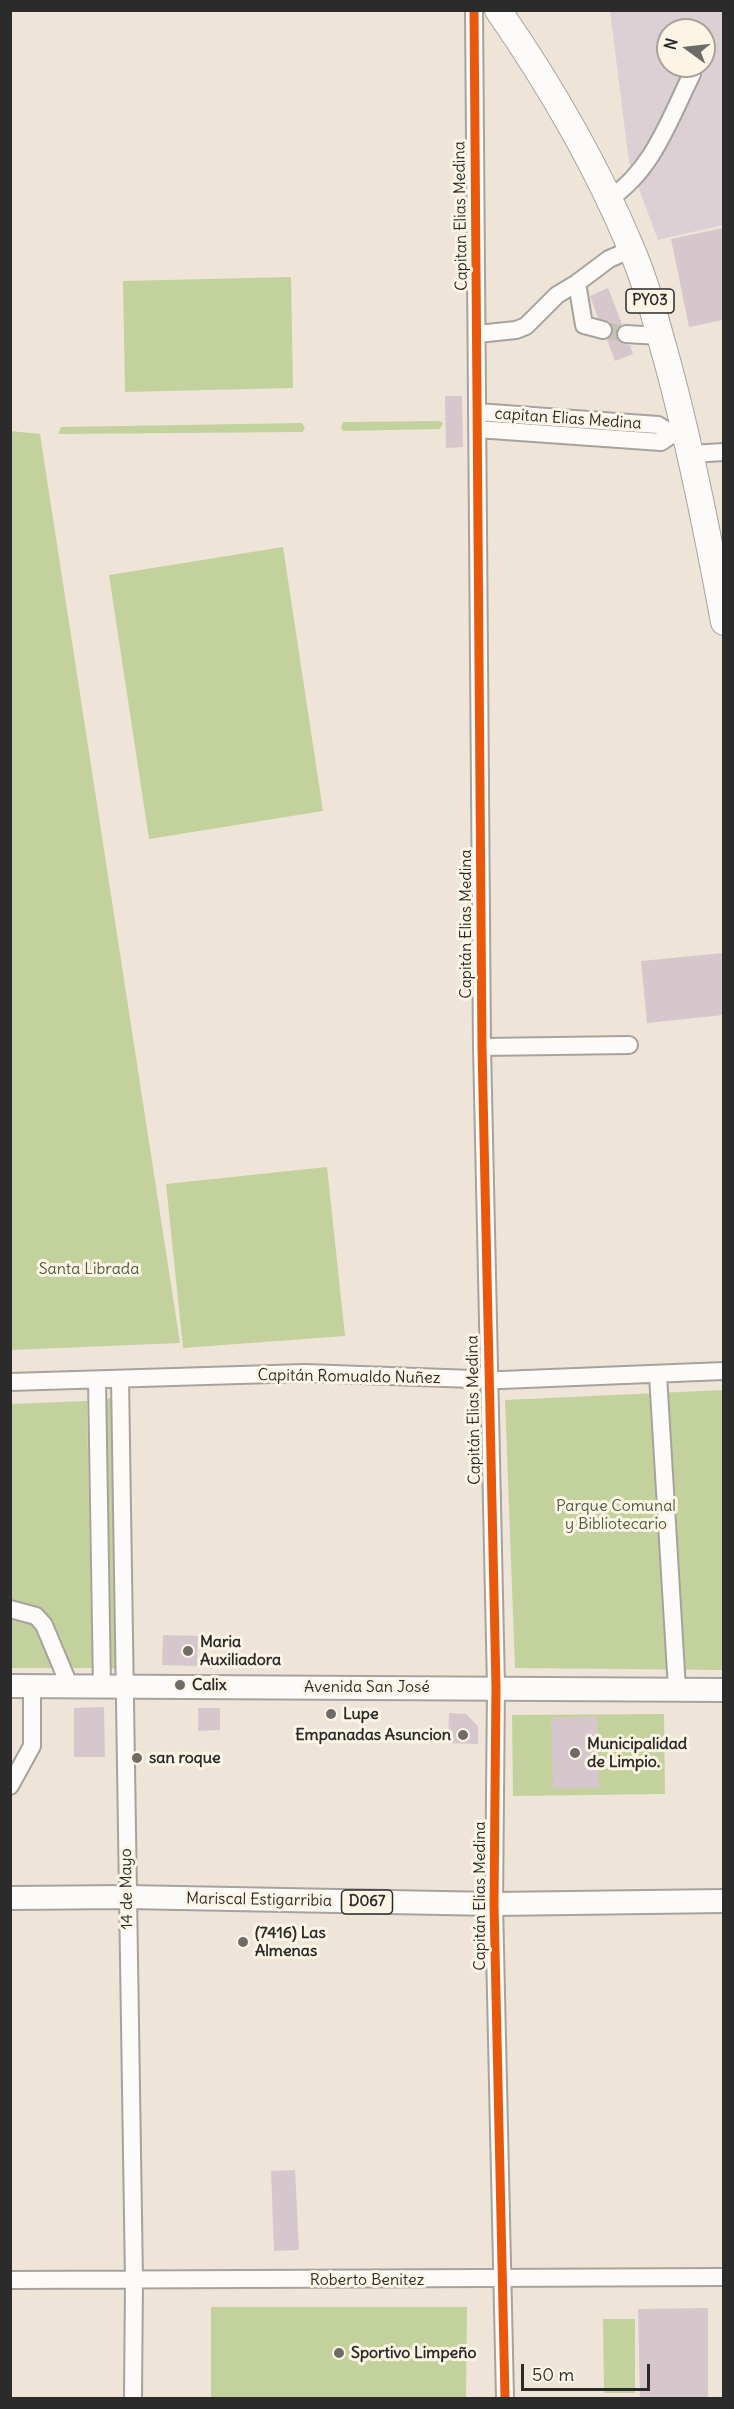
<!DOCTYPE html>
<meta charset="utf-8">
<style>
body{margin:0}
#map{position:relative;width:734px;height:2409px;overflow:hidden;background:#eee5d8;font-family:Delius,sans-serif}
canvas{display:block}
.frame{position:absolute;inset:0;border:12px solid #2b2b2b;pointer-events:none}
.north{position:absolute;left:656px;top:18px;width:60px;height:60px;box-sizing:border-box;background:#fcf5e5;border:2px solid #a8a49b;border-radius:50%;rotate:285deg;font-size:16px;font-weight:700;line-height:24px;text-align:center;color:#2b2b2b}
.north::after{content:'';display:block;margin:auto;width:21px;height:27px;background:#6f6c68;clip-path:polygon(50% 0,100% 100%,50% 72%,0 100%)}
.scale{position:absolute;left:521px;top:2364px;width:129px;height:27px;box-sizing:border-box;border:3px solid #2b2b2b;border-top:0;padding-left:8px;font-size:18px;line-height:21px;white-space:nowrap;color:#2b2b2b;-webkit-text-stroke:4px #fcf5e5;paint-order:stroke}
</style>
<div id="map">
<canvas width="734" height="2409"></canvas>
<div class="frame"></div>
<div class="north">N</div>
<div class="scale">50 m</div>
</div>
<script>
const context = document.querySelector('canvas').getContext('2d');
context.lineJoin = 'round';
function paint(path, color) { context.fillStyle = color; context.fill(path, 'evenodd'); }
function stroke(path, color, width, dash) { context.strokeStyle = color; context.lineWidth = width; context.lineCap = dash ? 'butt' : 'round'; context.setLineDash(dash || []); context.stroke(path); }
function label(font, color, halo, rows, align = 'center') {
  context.font = font + ' Delius,sans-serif'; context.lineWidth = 6; context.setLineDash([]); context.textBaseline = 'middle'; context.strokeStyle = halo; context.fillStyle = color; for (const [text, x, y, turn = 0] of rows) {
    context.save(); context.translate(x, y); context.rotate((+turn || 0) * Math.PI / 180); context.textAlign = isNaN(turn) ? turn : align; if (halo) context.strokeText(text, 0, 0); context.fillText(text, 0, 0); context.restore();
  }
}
const industrial = new Path2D(`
 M610,11h113v214l-65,15 -29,-78zM668,30h36v36h-36z`);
const green = new Path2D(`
 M291,277l2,111 -168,4 -2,-111z
 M440,421l3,2 -3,6 -97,2 -2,-3 2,-6z
 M302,423l3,6 -3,3 -244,2 3,-7z
 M10,431l30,3 140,909 -169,7z
 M283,547l40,264 -174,28 -40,-264z
 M327,1167l18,169 -162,12 -17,-164z
 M723,1390v280l-208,-2 -10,-268z
 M110,1398l2,2 5,267 -3,2 -5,-2 -4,-268z
 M87,1401l5,267h-81l-1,-264z
 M664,1714l1,80 -152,2 -1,-81z
 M211,2307h256l-1,91h-255z
 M603,2319h32v74h-31z`);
const building = new Path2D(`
 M723,228v92l-34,7 -18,-88z
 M608,288l14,36 -5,5 -1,9 5,5 9,2 3,9 -18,7 -8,-21 6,-7v-6l-3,-5 -12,-4 -8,-22z
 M445,396h17l1,51 -17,1z
 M723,953v62l-76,8 -6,-62z
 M163,1635l35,1 -1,30 -35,-1z
 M104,1707l1,50h-31v-49z
 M198,1708h22v22l-22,1z
 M449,1713l17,1 12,12v18l-30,-1z
 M597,1716l2,72 -46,1 -2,-71z
 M295,2170l4,80 -25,1 -3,-80z
 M708,2308v90h-68l-2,-89z`);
const minorTunnel = new Path2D(`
 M603,330l23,4`);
const minor = new Path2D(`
 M474,10l8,1037 14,640 -2,217 11,494
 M609,199c44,-29 60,-79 83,-125
 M603,330l-19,-5 -7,-42 32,-24 23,-10
 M477,334l39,-4 10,-4 31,-31 20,-12
 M626,334l34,2
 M477,412l181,13 15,9
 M477,429l184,13 12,-8
 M691,454l33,-2
 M482,1047l147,-2
 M658,1375l19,314
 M120,1379l14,902 -1,117
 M97,1381l5,306
 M10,1382l295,-9 196,7 223,-9
 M10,1609l26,7 8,9 26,62
 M10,1786l22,-40v-59
 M10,2280l714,-3`);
const major = new Path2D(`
 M10,1686l714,4
 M10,1898l117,-1 367,7 230,-3`);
const highway = new Path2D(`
 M498,10c52,75 98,154 133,238 16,37 26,77 37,116 23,85 40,171 56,258`);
const cycleway = new Path2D(`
 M474,10l8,1037 14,640 -2,217 11,494`);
const markers = [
 [188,1651,6,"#6f6c68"],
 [180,1685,6,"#6f6c68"],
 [331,1714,6,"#6f6c68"],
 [463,1735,6,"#6f6c68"],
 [575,1753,6,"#6f6c68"],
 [137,1758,6,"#6f6c68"],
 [243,1942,6,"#6f6c68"],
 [339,2353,6,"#6f6c68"]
];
const shields = [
 [650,301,48],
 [367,1902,51]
];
const shieldNames = [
 ["PY03",650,301],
 ["D067",367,1902]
];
const streetNames = [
 ["Capitan Elias Medina",461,216,-91],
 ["capitan Elias Medina",568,419,4],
 ["Capitán Elias Medina",466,924,-90],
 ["Capitán Romualdo Nuñez",349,1377,1],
 ["Capitán Elias Medina",474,1410,-91],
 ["Avenida San José",367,1687],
 ["14 de Mayo",127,1889,-91],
 ["Capitán Elias Medina",480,1896,-90],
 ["Mariscal Estigarribia",259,1900,1],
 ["Roberto Benitez",367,2280]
];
const parkNames = [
 ["Santa Librada",89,1269],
 ["Parque Comunal",616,1506],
 ["y Bibliotecario",616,1524]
];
const poiNames = [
 ["Maria",200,1642],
 ["Auxiliadora",200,1660],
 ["Calix",192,1685],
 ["Lupe",343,1714],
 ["Empanadas Asuncion",451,1735,"right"],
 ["Municipalidad",587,1744],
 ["de Limpio.",587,1762],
 ["san roque",149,1758],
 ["(7416) Las",255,1933],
 ["Almenas",255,1951],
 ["Sportivo Limpeño",351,2353]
];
paint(industrial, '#dcd0d5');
paint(green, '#c3d29d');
paint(building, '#d6c7cc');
stroke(minorTunnel, '#c7c0b5', 16, [16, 8]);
stroke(minor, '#a7a29b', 20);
stroke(major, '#a7a29b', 26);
stroke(highway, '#a7a29b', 28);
stroke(minor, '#fcfbf9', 16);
stroke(major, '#fcfbf9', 22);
stroke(highway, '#fcfbf9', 26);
stroke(cycleway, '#e8590c', 9);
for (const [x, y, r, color] of markers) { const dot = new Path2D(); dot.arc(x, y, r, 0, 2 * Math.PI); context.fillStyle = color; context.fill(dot); stroke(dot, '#fcf5e5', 2); }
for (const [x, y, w] of shields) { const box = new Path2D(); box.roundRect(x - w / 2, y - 12, w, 24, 4.5); context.fillStyle = '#fcf5e5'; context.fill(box); stroke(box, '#2b2b2b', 1.5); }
label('bold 15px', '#2b2b2b', null, shieldNames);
label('16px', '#2b2b2b', '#fcf5e5', streetNames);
label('16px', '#4e593f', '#fcf5e5', parkNames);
label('bold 16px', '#2b2b2b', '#fcf5e5', poiNames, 'left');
</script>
